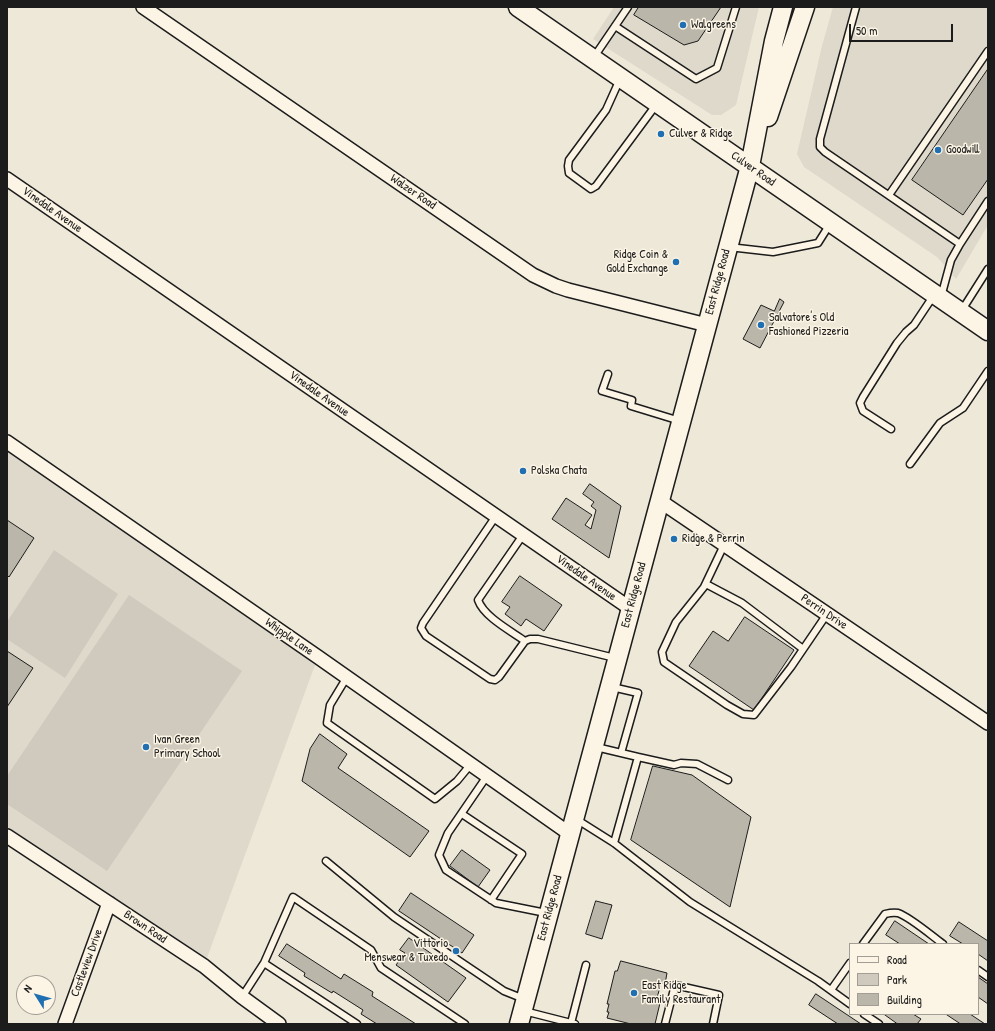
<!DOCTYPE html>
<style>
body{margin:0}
#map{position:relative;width:995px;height:1031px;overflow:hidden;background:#eee8d9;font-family:"Patrick Hand",sans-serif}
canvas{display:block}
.frame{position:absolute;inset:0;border:8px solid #1c1c1c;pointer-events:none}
.legend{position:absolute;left:849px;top:943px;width:130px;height:72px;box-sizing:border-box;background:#fcf5e5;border:1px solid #a29e95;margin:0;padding:5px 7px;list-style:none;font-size:12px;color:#1c1c1c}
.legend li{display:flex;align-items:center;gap:8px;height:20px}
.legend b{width:20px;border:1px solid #a29e95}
.north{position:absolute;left:16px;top:975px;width:40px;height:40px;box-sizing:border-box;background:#fcf5e5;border:1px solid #a29e95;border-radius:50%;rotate:307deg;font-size:11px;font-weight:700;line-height:16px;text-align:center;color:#1c1c1c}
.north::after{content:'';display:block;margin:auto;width:14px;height:18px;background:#1f6fb2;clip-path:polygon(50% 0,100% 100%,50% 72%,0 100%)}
.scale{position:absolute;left:849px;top:24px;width:104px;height:18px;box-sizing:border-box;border:2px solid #1c1c1c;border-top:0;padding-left:5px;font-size:12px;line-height:14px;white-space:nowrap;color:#1c1c1c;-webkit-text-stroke:3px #fcf5e5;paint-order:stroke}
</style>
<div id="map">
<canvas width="995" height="1031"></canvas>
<div class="frame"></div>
<ul class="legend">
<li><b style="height:5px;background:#fcf5e5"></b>Road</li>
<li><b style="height:11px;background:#cfcabd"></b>Park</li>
<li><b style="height:11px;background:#bab6aa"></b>Building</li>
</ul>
<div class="north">N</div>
<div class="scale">50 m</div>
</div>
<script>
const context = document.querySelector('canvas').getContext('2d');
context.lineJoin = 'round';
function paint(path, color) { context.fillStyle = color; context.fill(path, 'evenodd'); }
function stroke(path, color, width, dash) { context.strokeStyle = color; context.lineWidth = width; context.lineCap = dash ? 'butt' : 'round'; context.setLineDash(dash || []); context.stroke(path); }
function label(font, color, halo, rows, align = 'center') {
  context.font = font + ' "Patrick Hand",sans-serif'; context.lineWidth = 3; context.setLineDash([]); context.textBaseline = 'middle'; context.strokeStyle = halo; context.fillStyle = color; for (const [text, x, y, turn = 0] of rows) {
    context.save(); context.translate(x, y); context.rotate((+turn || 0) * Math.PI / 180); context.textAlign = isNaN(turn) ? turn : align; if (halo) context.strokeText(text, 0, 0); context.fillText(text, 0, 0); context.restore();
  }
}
const built = new Path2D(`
 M614,7h145l-23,98 -15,10h-9l-119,-76z
 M833,7h155v218l-32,54 -19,-22 -133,-90 -7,-13 25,-108z
 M7,441l311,216 -114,309 -197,-129z`);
const green = new Path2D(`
 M54,550l64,44 -53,84 -58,-39v-17z
 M129,595l113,76 -135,200 -100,-67v-28z`);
const building = new Path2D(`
 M639,7h82l-23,34 -14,4 -50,-30z
 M988,69v110l-25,36 -51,-35z
 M780,299l4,3 -24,46 -17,-9 18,-34 13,6z
 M590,484l31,22 -12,52 -57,-39 14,-21 26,17 -7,10 6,4 5,-19 -5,-4 3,-4 -11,-8z
 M7,520l27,18 -25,39 -2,-2z
 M520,576l42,29 -18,26 -18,-12 -5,7 -16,-12 5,-7 -8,-5z
 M745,617l49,33 -40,60 -65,-44 24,-35 15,10z
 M7,651l26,17 -26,39z
 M320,734l27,20 -9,14 91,63 -19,26 -108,-76 8,-32z
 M653,766l39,9 59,42 -21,90 -99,-67z
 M462,850l28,20 -12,17 -28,-21z
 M411,893l63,42 -12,18 -63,-42z
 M596,901l16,4 -10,34 -16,-5z
 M895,921l34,23h-29l-14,-9z
 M959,922l29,19v20l-10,-7v-10h-15l-13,-8z
 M409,938l57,40 -18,24 -52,-37 9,-12 -5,-3z
 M287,944l54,35 3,-5 29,18 -1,4 44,28h-39l-16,-10 2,-4 -30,-19 -1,2 -28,-17 1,-3 -26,-17z
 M621,961l46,12 -2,11 -4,-1 -5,19 4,1 -5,21h-24l-24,-6 2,-6h-2l2,-8h-2l8,-33h2z
 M978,977l10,7v20l-10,-7z
 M816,994l45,30h-23l-29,-19z
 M884,1014h29l8,5 -4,5h-19z
 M946,1014h24l15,10h-24z`);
const service = new Path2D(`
 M856,7l-36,132v8l5,5 135,92
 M615,26l81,53 21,-11 19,-61
 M594,57l34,-50
 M620,79l-14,31 -37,50 -1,6 1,7 22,16 5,-3 60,-81
 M889,195l99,-144
 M729,247l44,5 45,-9 12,-19
 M941,297l10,-37 9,-16 28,-43
 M962,310l26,-41
 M608,374l-6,17 30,9 -1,6 49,15
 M891,429l-28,-18 -3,-8 3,-6 34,-54 9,-11 8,-7 20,-30
 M910,464l30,-41 23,-15 25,-37
 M496,516l-73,107 -2,5 5,8 64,43 5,1 4,-3 26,-36 5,-2h8l77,19
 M523,535l-45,65c6,17 33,31 47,41
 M724,545l-20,42 -28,35 -14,30 2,10 63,43 16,9 11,1 37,-48 36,-53
 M706,584l36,19 61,46
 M347,677l-17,28 -3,18 108,76 22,-18 14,-17
 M612,687l26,6 -17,60
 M596,747l42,10 -24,86
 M638,757l36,8 7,-2 16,1 31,16
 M487,776l-39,57 -9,22 7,15 50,33 50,10
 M462,814l60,40 -31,46
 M576,819l38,24 76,59 128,79 32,23
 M326,861l68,56 110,74 20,8
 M863,944l22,-30c4,-1 8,-2 13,-1 12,4 34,23 45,31
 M264,963l93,61
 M978,970l10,7
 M831,990l19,-27
 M242,997l22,-34 29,-66 78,53 10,18 84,56
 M524,1011l51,13
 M864,1014l15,10
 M571,1023l15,-58
 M665,1024l10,-39 44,10 -6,29`);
const minor = new Path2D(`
 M143,7l390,268 23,11 12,4 139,35
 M7,179l624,430
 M7,442l311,215 252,177
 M660,501l328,222
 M7,836l197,130 38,31 37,27
 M65,1024l44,-121`);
const secondary = new Path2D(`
 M518,7l470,324
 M768,117l37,-110
 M519,1024l231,-858 24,-125 9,-34`);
const markers = [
 [683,25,4,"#1f6fb2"],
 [661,134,4,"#1f6fb2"],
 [938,150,4,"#1f6fb2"],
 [676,262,4,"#1f6fb2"],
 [761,325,4,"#1f6fb2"],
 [523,471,4,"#1f6fb2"],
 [674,539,4,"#1f6fb2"],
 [146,747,4,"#1f6fb2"],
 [456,951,4,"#1f6fb2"],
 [634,993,4,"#1f6fb2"]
];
const poiNames = [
 ["Walgreens",691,25],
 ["Culver & Ridge",669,134],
 ["Goodwill",946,150],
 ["Ridge Coin &",668,255,"right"],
 ["Gold Exchange",668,269,"right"],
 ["Salvatore's Old",769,318],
 ["Fashioned Pizzeria",769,332],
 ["Polska Chata",531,471],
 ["Ridge & Perrin",682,539],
 ["Ivan Green",154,740],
 ["Primary School",154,754],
 ["Vittorio",448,944,"right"],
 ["Menswear & Tuxedo",448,958,"right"],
 ["East Ridge",642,986],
 ["Family Restaurant",642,1000]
];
const streetNames = [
 ["Culver Road",753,169,35],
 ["Walzer Road",413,192,34],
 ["Vinedale Avenue",52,210,35],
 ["East Ridge Road",718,282,-75],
 ["Vinedale Avenue",319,394,35],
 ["Vinedale Avenue",586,578,35],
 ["East Ridge Road",634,595,-75],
 ["Perrin Drive",824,612,34],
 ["Whipple Lane",289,637,35],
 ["East Ridge Road",550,908,-75],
 ["Brown Road",145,927,34],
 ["Castleview Drive",87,963,-70]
];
paint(built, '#ded9cb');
paint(green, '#cfcabd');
paint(building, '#bab6aa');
stroke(building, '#1c1c1c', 1);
stroke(service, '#1c1c1c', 9);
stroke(minor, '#1c1c1c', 16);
stroke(secondary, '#1c1c1c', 21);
stroke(service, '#fcf5e5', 6);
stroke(minor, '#fcf5e5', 13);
stroke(secondary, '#fcf5e5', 18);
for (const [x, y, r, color] of markers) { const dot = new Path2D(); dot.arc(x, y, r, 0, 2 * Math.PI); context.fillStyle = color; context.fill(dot); stroke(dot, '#fcf5e5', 1.5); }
label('12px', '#1c1c1c', '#fcf5e5', poiNames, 'left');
label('12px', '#1c1c1c', '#fcf5e5', streetNames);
</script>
